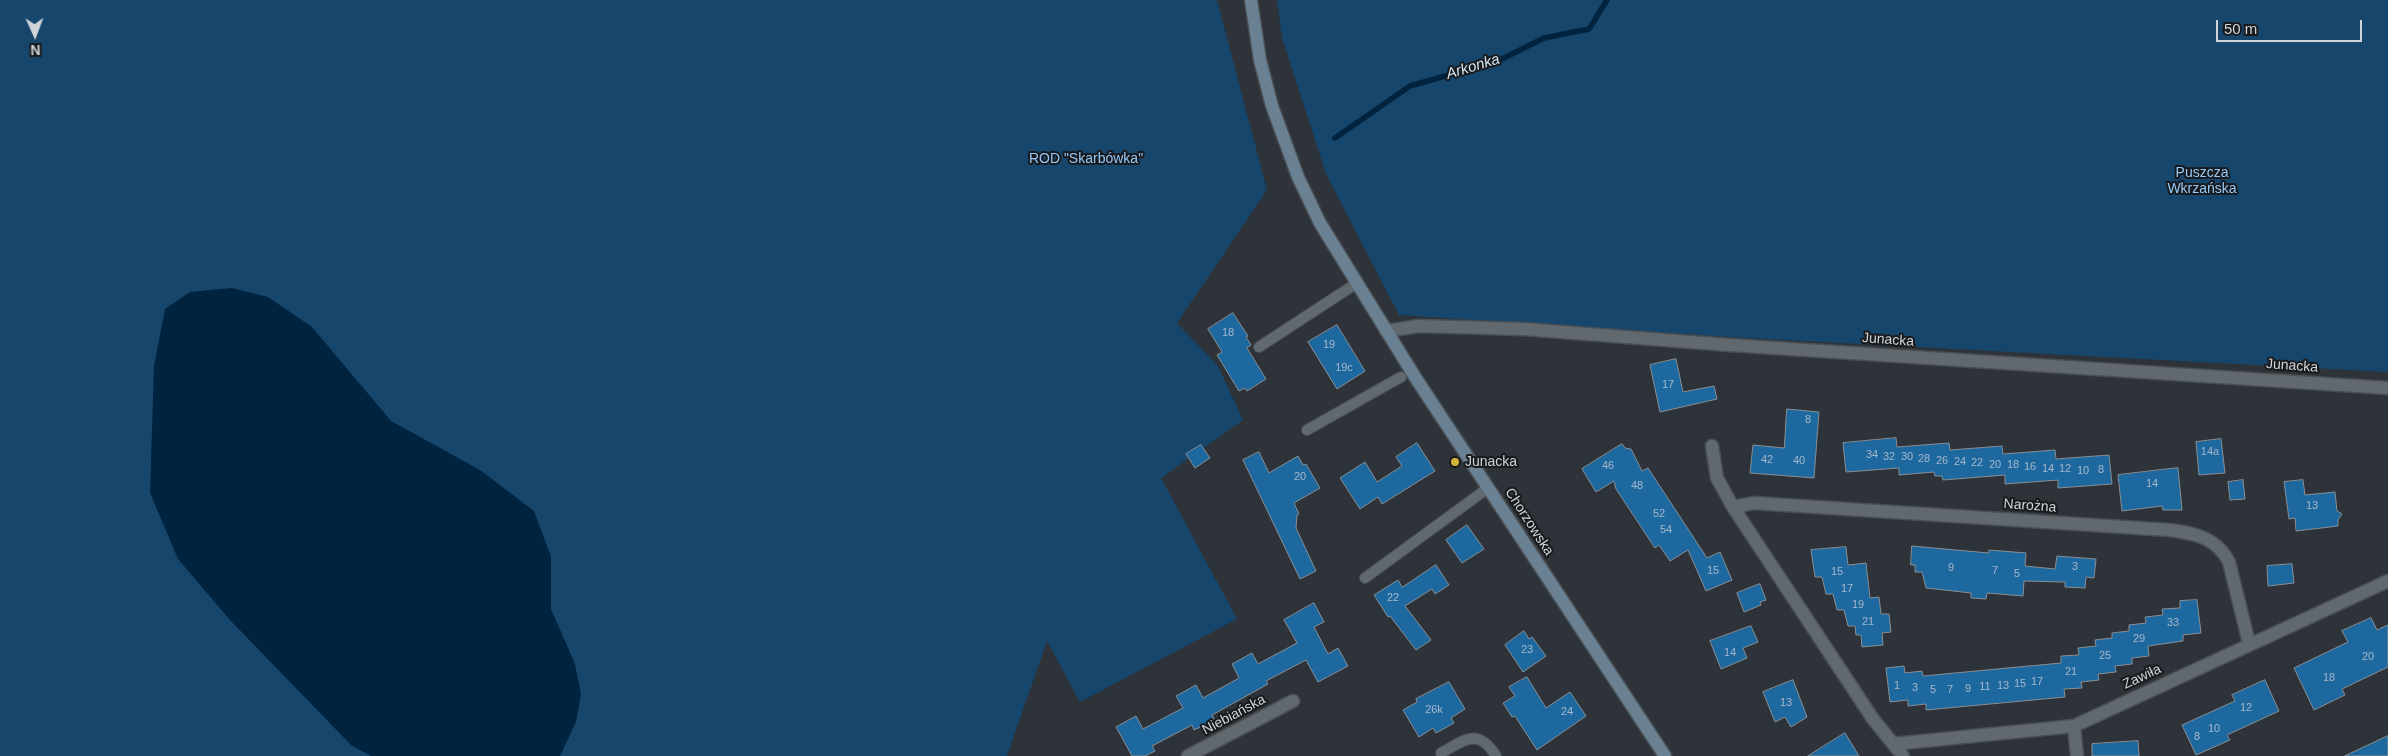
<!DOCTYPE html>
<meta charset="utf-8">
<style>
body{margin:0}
#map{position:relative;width:2388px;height:756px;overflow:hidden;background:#2d3338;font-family:Arial,sans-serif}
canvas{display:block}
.north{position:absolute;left:10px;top:10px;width:50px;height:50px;-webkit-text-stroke:4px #181a1d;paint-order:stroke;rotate:178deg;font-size:14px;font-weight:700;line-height:20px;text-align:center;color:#d0d3d7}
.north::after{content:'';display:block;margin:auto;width:18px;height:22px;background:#d0d3d7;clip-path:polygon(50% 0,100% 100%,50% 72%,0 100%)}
.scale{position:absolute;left:2216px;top:20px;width:146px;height:22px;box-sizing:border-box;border:2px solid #d0d3d7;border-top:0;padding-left:6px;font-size:15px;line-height:18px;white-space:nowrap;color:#d0d3d7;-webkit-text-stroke:4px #181a1d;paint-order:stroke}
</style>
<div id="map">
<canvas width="2388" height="756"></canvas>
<div class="north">N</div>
<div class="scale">50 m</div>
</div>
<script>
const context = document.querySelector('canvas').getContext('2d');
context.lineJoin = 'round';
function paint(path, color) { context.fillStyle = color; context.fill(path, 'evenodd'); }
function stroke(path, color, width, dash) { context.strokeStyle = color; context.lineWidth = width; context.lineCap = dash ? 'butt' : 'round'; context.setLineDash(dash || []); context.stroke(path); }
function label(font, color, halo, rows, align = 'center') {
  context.font = font + ' Arial,sans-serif'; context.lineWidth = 4; context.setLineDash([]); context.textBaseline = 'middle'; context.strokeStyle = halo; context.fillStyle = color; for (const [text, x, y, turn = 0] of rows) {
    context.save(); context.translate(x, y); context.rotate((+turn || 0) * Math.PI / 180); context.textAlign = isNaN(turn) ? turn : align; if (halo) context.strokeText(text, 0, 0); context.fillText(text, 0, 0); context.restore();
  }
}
const green = new Path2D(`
 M0,0h1217l50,190 -90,133 41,43 25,54 -82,58 76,141 -157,83 -33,-61 -40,115h-1007z
 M1277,0h1111v372l-659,-35 -330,-22 -73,-141 -44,-136z`);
const water = new Path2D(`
 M232,288l36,9 44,30 79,94 89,49 54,41 17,46v52l24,55 6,30 -5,28 -16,34h-189l-20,-11 -121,-125 -52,-61 -28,-66 4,-127 11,-57 25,-17z`);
const stream = new Path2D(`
 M1335,138l75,-52 88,-25 46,-23 45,-9 18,-29`);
const building = new Path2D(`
 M1233,313l15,23 -2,1 5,8 -4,3 19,31 -19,12 -2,-3 -6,3 -22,-36 5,-3 -14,-23z
 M1337,325l28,46 -28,18 -29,-47z
 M1676,359l7,33 31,-6 3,13 -57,13 -10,-47z
 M1787,409l32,3 -5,66 -64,-5 3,-28 31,3z
 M1896,438l1,9 52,-4 1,7 52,-4 1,8 52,-4 1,9 53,-4 3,29 -54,4v-8l-53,4v-9l-62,5 -1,-4h-7l-1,-4 -35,3v-7l-53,4 -3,-29z
 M2221,439l4,34 -26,2 -3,-33z
 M1417,443l18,28 -53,33 -4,-7 -18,12 -20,-31 25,-16 12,20 25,-16 -6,-9z
 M1622,444l3,4 6,1 11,22 6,-3 59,90 13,-6 12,28 -26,11 -18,-41 -18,11 -11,-16 -4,3 -39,-59 -2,-8 -18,11 -14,-23z
 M1201,445l9,13 -15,10 -9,-14z
 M1259,452l10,21 29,-17 5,9 3,-1 14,24 -26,15 5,11 -2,1 -1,13 20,43 -16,8 -57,-119z
 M2178,468l4,42h-19l-1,-4 -40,5 -4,-36z
 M2243,480l2,19 -15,1 -2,-18z
 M2303,480l2,15 30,-3 2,19 5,3 -4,6v6l-42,5 -1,-13 -6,1 -5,-37z
 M1467,525l17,24 -22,14 -16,-23z
 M1912,546l77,7v-3l37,3 -1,13 30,3 2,-13 39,3 -2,19 -8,-1 -1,11 -20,-1v-5l-41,-1 -1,15 -36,-3 -1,6 -15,-1v-5l-45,-5 -4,-16h-7v-7h-4z
 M1846,547l2,18 18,-2 4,35 9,-1 2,17h8l2,18 -9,1 1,12 -21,2 -1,-12h-5l-1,-9h-7l-4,-16h-7l-4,-16h-7l-4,-17h-7l-4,-27z
 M2292,564l2,19 -26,3 -1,-20z
 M1436,565l13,20 -14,9 -3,-5 -27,17 26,34 -15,10 -26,-34 -2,1 -14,-22 24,-15 4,7z
 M1760,584l6,16 -6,2 1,3 -17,7 -7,-19z
 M2197,600l4,33 -18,2v6l-35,5 1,10 -17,2v6l-17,2 1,6 -18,2 1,6 -18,2 1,6 -18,1 1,8 -139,13v-6l-18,2v-6l-18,2 -4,-34 18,-2 1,7 17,-2 1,5 138,-13v-7l18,-1 -1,-7 18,-2 -1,-6 17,-2v-5l17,-2v-6l17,-2 -1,-6 18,-2 -1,-6 18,-1v-7z
 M1314,603l10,19 -10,5 14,27 10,-6 10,18 -30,16 -12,-22 -40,21 2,3 -56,31 2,4 -7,5 -13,6 -2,-5 -40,21 3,5 -10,5h-13l-16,-29 20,-11 7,13 40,-21 -7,-12 20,-11 7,13 36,-20 -7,-14 20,-11 6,11 39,-21 -13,-23z
 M2371,618l6,12 11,-5v42l-46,22 3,6 -31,15 -20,-42 54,-26 -6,-11z
 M1751,626l7,16 -15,6 4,10 -26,11 -11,-28z
 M1524,631l5,8 3,-2 14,19 -23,16 -18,-27z
 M1527,677l19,31 24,-16 16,24 -49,34 -22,-34 -3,1 -9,-14 12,-7 -6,-9z
 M1793,680l14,37 -16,10 -6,-10 -10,5 -12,-30z
 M2265,680l14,31 -52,24 3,5 -34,15 -14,-30 53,-24 -3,-6z
 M1449,682l16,27 -14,9 3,5 -18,10 -3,-5 -14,9 -16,-27 14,-8 -1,-3z
 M1845,733l14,23h-51z
 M2388,736v20h-43z
 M2138,741l1,15h-47v-12z`);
const lane = new Path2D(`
 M1259,347l98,-64
 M1307,430l94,-53
 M1365,578l123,-90
 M1441,753c24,-13 37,-26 55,3`);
const street = new Path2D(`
 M1386,331l33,-5 104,3 206,16 659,43
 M1712,446l5,32 16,29 140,212 30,37
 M1733,507l21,-4 415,27c26,3 48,8 60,32l20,81
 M2074,726l3,30
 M1893,744l181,-18 314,-145
 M1188,756l105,-55`);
const secondary = new Path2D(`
 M1251,0l9,60 12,46 26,71 22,46 95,154 250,379`);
const markers = [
 [1455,462,5,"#d3b635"]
];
const numberNames = [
 ["18",1228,333],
 ["19",1329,345],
 ["19c",1344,368],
 ["17",1668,385],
 ["8",1808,420],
 ["14a",2210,452],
 ["34",1872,455],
 ["32",1889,457],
 ["30",1907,457],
 ["28",1924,459],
 ["42",1767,460],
 ["40",1799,461],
 ["26",1942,461],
 ["24",1960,462],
 ["22",1977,463],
 ["20",1995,465],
 ["18",2013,465],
 ["46",1608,466],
 ["16",2030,467],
 ["14",2048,469],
 ["12",2065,469],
 ["8",2101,470],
 ["10",2083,471],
 ["20",1300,477],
 ["14",2152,484],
 ["48",1637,486],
 ["13",2312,506],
 ["52",1659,514],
 ["54",1666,530],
 ["3",2075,567],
 ["9",1951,568],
 ["15",1713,571],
 ["7",1995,571],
 ["15",1837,572],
 ["5",2017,574],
 ["17",1847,589],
 ["22",1393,598],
 ["19",1858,605],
 ["21",1868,622],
 ["33",2173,623],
 ["29",2139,639],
 ["23",1527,650],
 ["14",1730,653],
 ["25",2105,656],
 ["20",2368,657],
 ["21",2071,672],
 ["18",2329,678],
 ["17",2037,682],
 ["15",2020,684],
 ["1",1897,686],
 ["13",2003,686],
 ["11",1985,687],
 ["3",1915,688],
 ["9",1968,689],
 ["5",1933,690],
 ["7",1950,690],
 ["13",1786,703],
 ["12",2246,708],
 ["26k",1434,710],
 ["24",1567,712],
 ["10",2214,729],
 ["8",2197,737]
];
const parkNames = [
 ["ROD \"Skarbówka\"",1086,159],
 ["Puszcza",2202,173],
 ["Wkrzańska",2202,189]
];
const streetNames = [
 ["Junacka",1888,340,4],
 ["Junacka",2292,366,4],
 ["Narożna",2030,506,4],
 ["Chorzowska",1529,522,57],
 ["Zawiła",2142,677,-25],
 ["Niebiańska",1234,715,-28]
];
const poiNames = [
 ["Junacka",1465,462]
];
const waterNames = [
 ["Arkonka",1473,67,-17]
];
paint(green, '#16466c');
paint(water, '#00233f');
stroke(stream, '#00233f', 5.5);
paint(building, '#1e68a0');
stroke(building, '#888f95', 1);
stroke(lane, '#494f53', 12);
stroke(street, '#494f53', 15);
stroke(secondary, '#494f53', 15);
stroke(lane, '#61686e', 10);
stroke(street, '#61686e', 12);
stroke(secondary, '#6a8194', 12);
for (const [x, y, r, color] of markers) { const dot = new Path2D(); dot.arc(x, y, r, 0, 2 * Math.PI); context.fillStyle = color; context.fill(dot); stroke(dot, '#181a1d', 2); }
label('11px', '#a4b8c9', null, numberNames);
label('14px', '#94c8f7', '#181a1d', parkNames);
label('14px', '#d0d3d7', '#181a1d', streetNames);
label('14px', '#d0d3d7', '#181a1d', poiNames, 'left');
label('italic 15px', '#d2e3f3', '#181a1d', waterNames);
</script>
